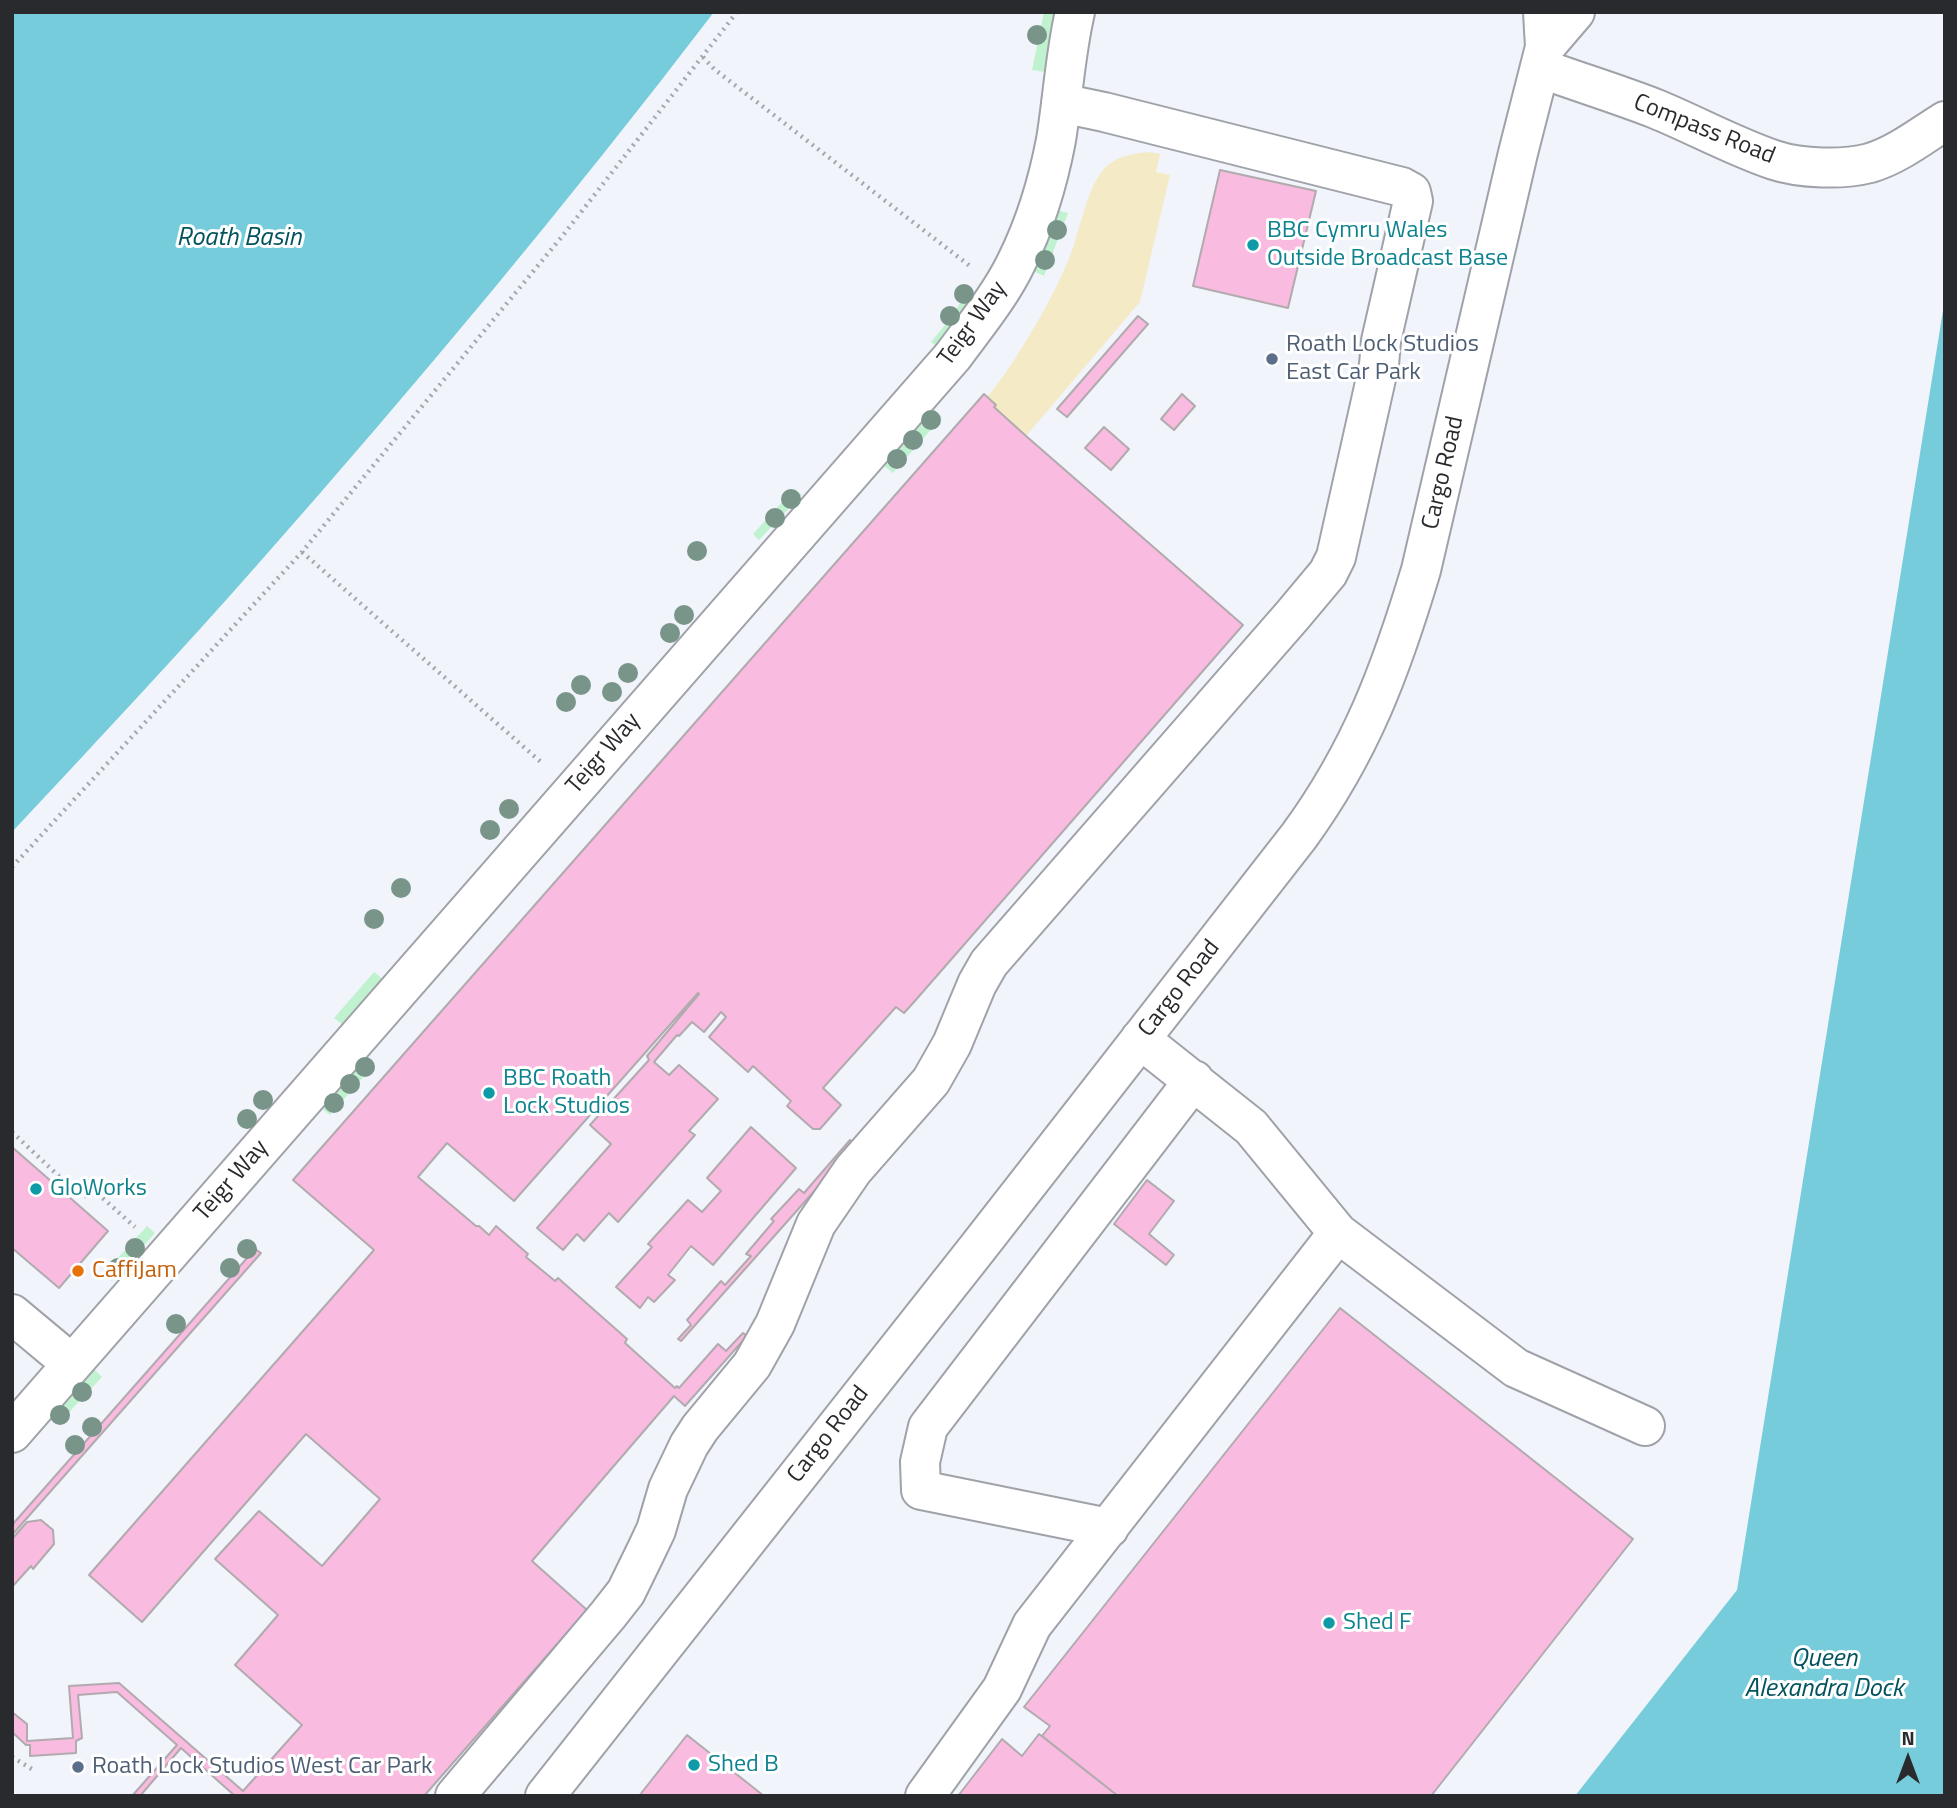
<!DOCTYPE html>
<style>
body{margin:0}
#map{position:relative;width:1957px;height:1808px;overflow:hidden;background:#f1f4fb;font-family:"Titillium Web",sans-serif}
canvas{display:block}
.frame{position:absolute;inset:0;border:14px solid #292a2d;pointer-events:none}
.north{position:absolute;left:1873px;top:1724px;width:70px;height:70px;-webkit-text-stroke:5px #fff;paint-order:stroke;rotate:0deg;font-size:19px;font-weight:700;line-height:28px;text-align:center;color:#292a2d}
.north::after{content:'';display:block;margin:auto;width:24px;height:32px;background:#292a2d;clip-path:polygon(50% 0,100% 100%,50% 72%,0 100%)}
</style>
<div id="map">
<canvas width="1957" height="1808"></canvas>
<div class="frame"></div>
<div class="north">N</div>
</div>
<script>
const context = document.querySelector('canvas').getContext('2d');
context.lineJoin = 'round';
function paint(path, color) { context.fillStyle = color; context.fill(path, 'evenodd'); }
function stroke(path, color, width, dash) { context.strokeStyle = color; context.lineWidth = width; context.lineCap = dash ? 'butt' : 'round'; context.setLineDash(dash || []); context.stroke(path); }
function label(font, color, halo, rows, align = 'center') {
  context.font = font + ' "Titillium Web",sans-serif'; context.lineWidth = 6; context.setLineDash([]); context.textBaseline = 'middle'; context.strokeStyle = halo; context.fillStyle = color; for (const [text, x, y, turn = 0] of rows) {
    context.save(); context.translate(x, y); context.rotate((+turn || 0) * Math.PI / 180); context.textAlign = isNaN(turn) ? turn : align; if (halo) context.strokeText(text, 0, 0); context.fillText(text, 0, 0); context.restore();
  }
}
const green = new Path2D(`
 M1044,12h13l-12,60 -13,-2z
 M1056,210l12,3 -24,63 -11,-5z
 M969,289l10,7 -40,53 -8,-7 19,-23z
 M934,409l8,8 -49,56 -9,-7z
 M794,489l8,6 -43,45 -6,-6z
 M374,972l9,7 -40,46 -9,-7z
 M365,1057l9,8 -44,50 -10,-8z
 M147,1226l8,7 -43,48 -9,-7z
 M94,1369l8,8 -41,44 -8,-7z`);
const sand = new Path2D(`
 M1148,152l12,2 -4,18 14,3 -30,127 -114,134 -32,-29 2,-2 -9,-8c13,-15 24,-32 34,-48 20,-32 39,-65 52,-101 7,-21 15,-59 28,-75 11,-16 29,-19 47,-21z`);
const water = new Path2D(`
 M12,12h702c-145,190 -298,373 -456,552 -80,91 -163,179 -246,268z
 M1945,298v1498h-370l162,-206z`);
const building = new Path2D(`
 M1220,170l96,21 -28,117 -95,-22z
 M1138,316l10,8 -81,93 -10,-8z
 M984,394l12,11 -2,2 32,29 217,189 -329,377 -10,11 -8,-6 -73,81 18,17 -21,24h-7l-26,-23 4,-5 -38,-35 -5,6 -39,-35 17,-20 -5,-5 -17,20 -12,-10 -13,14 -2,-1 -23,27 15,13 10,-10 39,34 -29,32 6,4 -77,87 -9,-9 -25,28 -7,-7 -14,16 -26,-22 74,-84 -21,-19 59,-65 -2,-4 52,-62 -1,-1 -184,208 -67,-58 -29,34 58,49h3l10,9 7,-9 32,28 -2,3 29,24 3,-3 69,61 -2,4 50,45 2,-2 2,2 39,-44 8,7 17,-18 4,3 -62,70 -11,-10 -142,165 55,49 -163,186h-189l-54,-48 -41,48h-8l45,-51 -60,-53 -39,3 4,43 -6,3v12l-46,3v-11h-4l-14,-13v-20l15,12v17l46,-3 -4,-52 50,-3 124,108 59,-66 -67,-60 43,-50 -63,-56 44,-48 63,55 58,-67 -74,-65 -164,188 -53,-47 285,-325 -81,-70z
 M1182,394l13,12 -21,24 -13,-11z
 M1104,427l25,22 -18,21 -26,-22z
 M870,1122l3,3 -192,216 -3,-2 13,-14 -4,-5 34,-39 4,4 26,-29 -5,-2 28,-33 -3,-2 28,-30 5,4 46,-53 2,2z
 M751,1127l45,41 -83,97 -22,-19 -23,29 7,5 -21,22 -6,-5 -8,11 -24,-21 36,-40 -4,-3 40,-44 14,12 19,-21 -14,-13z
 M12,1147l96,84 -49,57 -47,-40z
 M1147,1180l27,21 -25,33 25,21 -8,10 -52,-41z
 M255,1249l6,4 -249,282v-10z
 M1340,1308l293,231 -202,257h-313l-76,-60 8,-10 -26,-19z
 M41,1520l12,10 1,14 -21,25 -2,-3 -19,21v-48l15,-17z
 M1039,1734l79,62h-160l44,-57 20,17z
 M687,1735l77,61h-125z`);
const path = new Path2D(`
 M703,57l11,12 256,197
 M302,552l240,211
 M12,867l290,-315 262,-318 173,-222
 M12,1132l69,65 16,-4 38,34
 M12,1757l23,14`);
const minor = new Path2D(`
 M1545,47l30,-35
 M1540,68c38,14 78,26 116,41 39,16 79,38 118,51 27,9 69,10 96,3 27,-8 51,-27 75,-42
 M1140,1039l111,88 87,106 178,135 129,58
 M12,1314l60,50
 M12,1433l941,-1077c22,-30 47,-60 63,-93 19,-38 32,-81 40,-123 7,-43 9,-85 19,-128
 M1109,1528l-188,-38 -1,-28 8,-35 266,-347
 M455,1796l153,-181 18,-23 21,-43 9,-19 12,-41 21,-44 11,-17 52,-63 23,-41 41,-100 37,-54 78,-89 21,-37 25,-60 12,-21 303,-347 36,-43 8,-16 43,-192 2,-24 32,-140 -2,-9 -9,-5 -298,-75 -43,-9
 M545,1796l431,-546 323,-414c62,-85 92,-166 122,-266l97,-417 27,-106 -2,-35
 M925,1796l77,-107 30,-64 306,-392`);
const trees = [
 [1037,35],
 [1057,230],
 [1045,260],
 [964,294],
 [950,316],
 [931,420],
 [913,440],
 [897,459],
 [791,499],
 [775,518],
 [697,551],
 [684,615],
 [670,633],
 [628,673],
 [581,685],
 [612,692],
 [566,702],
 [509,809],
 [490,830],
 [401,888],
 [374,919],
 [365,1067],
 [350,1084],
 [263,1100],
 [334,1103],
 [247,1119],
 [135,1248],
 [247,1249],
 [118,1268],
 [230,1268],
 [176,1324],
 [82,1392],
 [60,1415],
 [92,1427],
 [75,1445]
];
const markers = [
 [1253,245,7,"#0f9aa8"],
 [1272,359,7,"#5c6f8a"],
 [489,1093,7,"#0f9aa8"],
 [36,1189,7,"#0f9aa8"],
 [78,1271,7,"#e8710a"],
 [1329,1623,7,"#0f9aa8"],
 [694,1765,7,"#0f9aa8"],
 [78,1767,7,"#5c6f8a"]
];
const streetNames = [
 ["Compass Road",1704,130,22],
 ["Teigr Way",973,324,-54],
 ["Cargo Road",1444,473,-77],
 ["Teigr Way",604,754,-49],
 ["Cargo Road",1180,989,-52],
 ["Teigr Way",232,1181,-49],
 ["Cargo Road",829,1435,-52]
];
const cultureNames = [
 ["BBC Cymru Wales",1267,231],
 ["Outside Broadcast Base",1267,259],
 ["BBC Roath",503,1079],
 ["Lock Studios",503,1107],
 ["GloWorks",50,1189],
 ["Shed F",1343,1623],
 ["Shed B",708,1765]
];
const serviceNames = [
 ["Roath Lock Studios",1286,345],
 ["East Car Park",1286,373],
 ["Roath Lock Studios West Car Park",92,1767]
];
const foodNames = [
 ["CaffiJam",92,1271]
];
const waterNames = [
 ["Roath Basin",239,239],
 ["Queen",1824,1660],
 ["Alexandra Dock",1824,1690]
];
paint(green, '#c1f2d0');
paint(sand, '#f4eac5');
paint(water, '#77ccdb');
paint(building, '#f9bbdf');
stroke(building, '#b1aaae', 2);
stroke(minor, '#a0a2a9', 42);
stroke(path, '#a5a7ad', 4.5, [2, 5]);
stroke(minor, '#fff', 38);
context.fillStyle = '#799488';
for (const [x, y] of trees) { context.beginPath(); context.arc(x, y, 10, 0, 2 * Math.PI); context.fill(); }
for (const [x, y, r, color] of markers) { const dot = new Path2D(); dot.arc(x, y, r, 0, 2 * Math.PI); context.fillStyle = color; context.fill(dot); stroke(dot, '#fff', 2.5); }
label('24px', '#292a2d', '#fff', streetNames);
label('24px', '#0d838f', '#fff', cultureNames, 'left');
label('24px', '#4e5e75', '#fff', serviceNames, 'left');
label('24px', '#c56008', '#fff', foodNames, 'left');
label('italic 26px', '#03535e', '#fff', waterNames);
</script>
